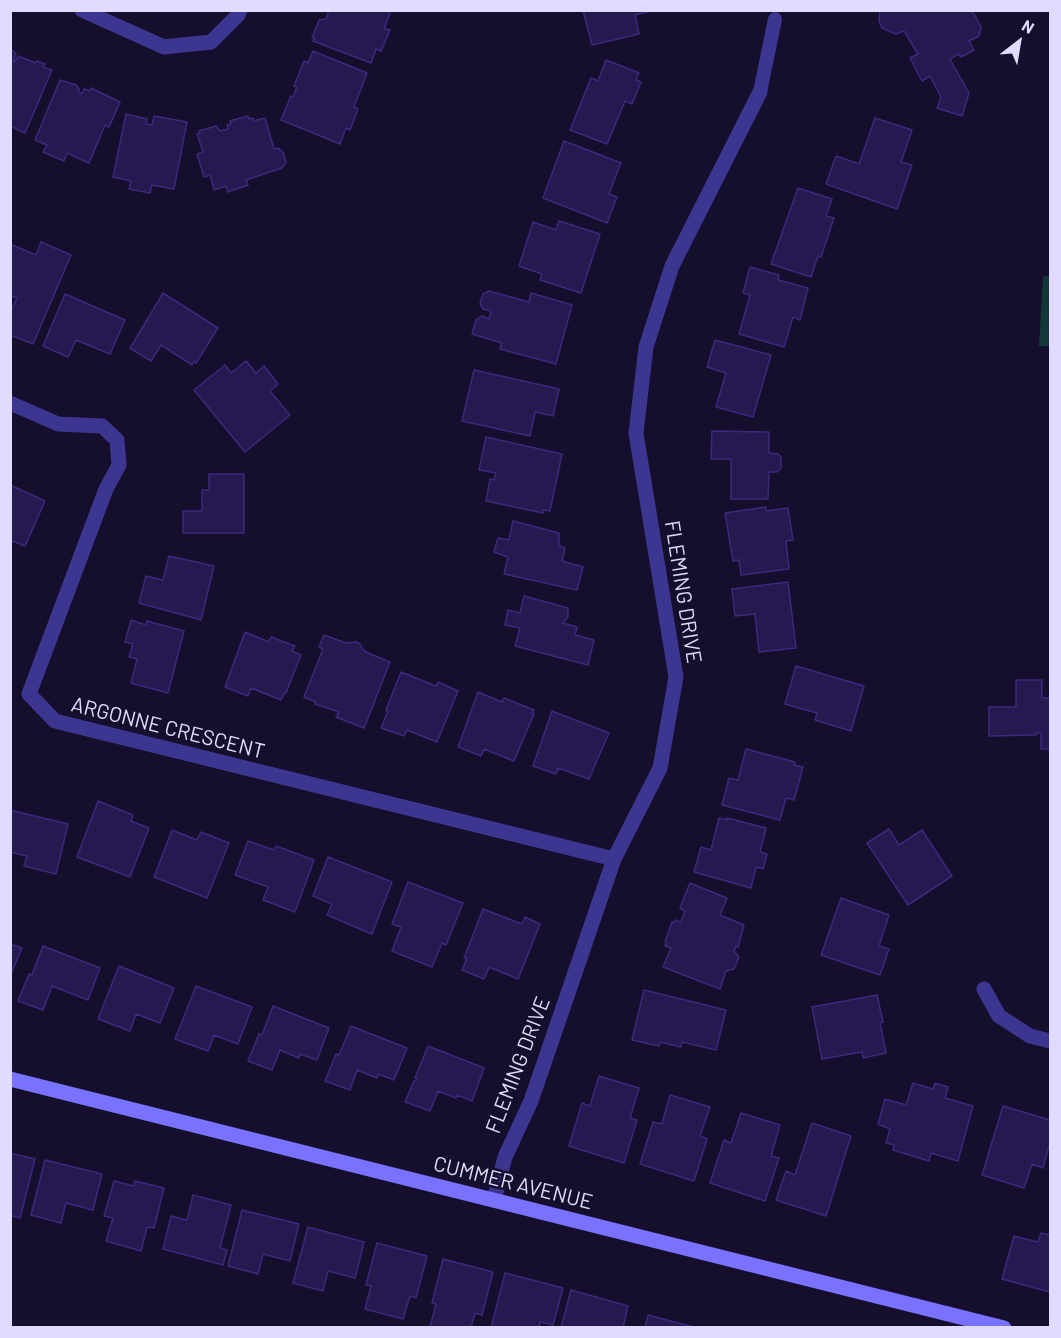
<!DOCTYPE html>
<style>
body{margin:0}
#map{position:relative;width:1061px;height:1338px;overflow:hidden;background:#150f2d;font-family:Barlow,sans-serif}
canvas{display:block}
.frame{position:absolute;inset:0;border:12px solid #e0dbff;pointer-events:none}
.north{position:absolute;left:989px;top:12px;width:60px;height:60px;-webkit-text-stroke:4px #150f2d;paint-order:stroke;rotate:31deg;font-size:16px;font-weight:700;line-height:24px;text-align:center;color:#e0dbff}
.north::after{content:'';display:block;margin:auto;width:21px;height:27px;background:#e0dbff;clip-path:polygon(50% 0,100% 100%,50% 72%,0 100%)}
</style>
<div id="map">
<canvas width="1061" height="1338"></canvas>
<div class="frame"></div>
<div class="north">N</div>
</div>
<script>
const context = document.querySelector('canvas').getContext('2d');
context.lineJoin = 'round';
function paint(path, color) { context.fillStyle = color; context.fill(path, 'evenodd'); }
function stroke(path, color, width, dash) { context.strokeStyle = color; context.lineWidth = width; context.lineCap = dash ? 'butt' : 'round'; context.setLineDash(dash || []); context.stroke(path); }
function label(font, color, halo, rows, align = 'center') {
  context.font = font + ' Barlow,sans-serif'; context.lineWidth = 5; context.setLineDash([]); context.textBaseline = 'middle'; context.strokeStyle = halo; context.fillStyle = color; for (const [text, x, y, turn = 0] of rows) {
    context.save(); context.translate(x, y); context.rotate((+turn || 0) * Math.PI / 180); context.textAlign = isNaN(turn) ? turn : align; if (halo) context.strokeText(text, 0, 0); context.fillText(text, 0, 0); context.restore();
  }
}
const green = new Path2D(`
 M1043,276h7v70h-11z`);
const building = new Path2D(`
 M329,10h62l-7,19 6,1 -9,21 -5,-2 -5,14 -58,-22 2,-3h-3l7,-18 7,-1z
 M583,10h73l-21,5 4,19 -47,11z
 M880,10h92l9,17 -2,9 -10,5 5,9 -13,7 -2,-3 -9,5 19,34 -7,23 -25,-8 4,-11 -11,-21 -8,5 -12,-23 8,-4 -14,-23 -8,3 -14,-6 -3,-7z
 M10,49l6,4 -3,9h2l3,-6 18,7 1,-2 8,3 -2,3 9,3 -27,63 -15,-7z
 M313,51l54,22 -13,34 4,2 -8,21 -4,-2 -6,16 -59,-24 10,-24 2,1 4,-10 -3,-1 10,-25 4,2z
 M606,60l33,13 -3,7 5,2 -9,22 -7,-3 -18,43 -37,-14 21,-52 7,3z
 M60,80l16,5 3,4 -1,2 4,3 2,-5 6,2 1,-3 29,14 -11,25 -4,-2 -16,38 -22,-10 -3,8 -21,-9 4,-7 -12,-5z
 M126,114l21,5 -1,5 6,1 2,-9 33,6 -13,67 -22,-4 -2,8 -21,-4 2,-8 -18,-4z
 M248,116l1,3 4,-1 1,3 11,-3 9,31 4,-1 5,4 3,10 -4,6 -36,12 2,5 -20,7 -2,-6 -12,4 -4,-15 -6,2 -7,-23 6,-2 -6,-18 3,-1 -1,-2 17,-5 4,5 8,-2 -1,-4 4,-1 -1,-3z
 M875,118l37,12 -11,32 11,3 -15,44 -71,-25 10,-28 23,8z
 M564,141l57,22 -12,31 8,3 -10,26 -64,-25z
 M798,188l34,11 -6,17 8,2 -13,39 -3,-1 -7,21 -40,-13z
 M559,221l41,13 -19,59 -41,-13 2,-6 -23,-8 14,-44 23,8z
 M41,242l30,13 -38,89 -23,-9v-22l7,-15 -7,-3v-51l26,11z
 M750,267l29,8 -1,5 30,8 -8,32 -7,-3 -9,30 -45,-13 11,-39 -7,-2z
 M489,291l40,11 2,-9 41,12 -16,59 -56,-15 2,-6 -30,-9 4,-14 6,-4 7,3 2,-8 -8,-2 -3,-5 3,-10z
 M163,293l55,35 -22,35 -2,-2 -2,4 -31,-20 -10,16 -21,-13z
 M65,294l60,26 -15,34 -34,-14 -8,17 -25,-11z
 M715,340l56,15 -18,62 -37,-10 10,-34 -19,-6z
 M246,361l10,12 8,-7 14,18 -8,7 20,24 -45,37 -51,-62 31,-25 6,8z
 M474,370l85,19 -6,27 -18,-4 -5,24 -68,-15z
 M712,431l57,1v21l9,1 3,3v11l-4,4h-8l-1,27h-37v-40h-20z
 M486,437l76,17 -12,57 -7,-1v3l-57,-12 4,-22 4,1 2,-7 -17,-3z
 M209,474h35v59h-61v-22h19v-21h7z
 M10,485l35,16 -20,45 -15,-6z
 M766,507v4l22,-3 5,32 -7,1 3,28 -48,6 -2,-15 -6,1 -8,-48z
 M513,521l46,12v13l6,2 -3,13 21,6 -6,23 -73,-16 4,-17 -14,-5 4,-14 11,2z
 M169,556l45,10 -13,54 -62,-17 7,-27 17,4z
 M788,582l8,66 -37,4 -4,-38 -20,2 -3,-27z
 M524,596l44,12v9l-5,6 14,4 -2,8 19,5 -6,25 -73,-19 5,-18 -15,-3 3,-15 12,3z
 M131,620l15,5 1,-4 37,10 -16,62 -37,-10 6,-24 -8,-2 4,-13 -8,-2z
 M245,632l24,10 2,-5 24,9 -3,5 9,4 -15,38 -1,-1 -4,8 -30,-12 -3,8 -23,-9z
 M324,635l22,8 11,-1 3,2 3,6 5,3 22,9 -26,66 -28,-11 3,-5 -24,-8 1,-2 -12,-5 19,-48 -4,-2z
 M796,666l68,20 -13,45 -36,-11 2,-7 -32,-9z
 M401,672l35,14 2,-4 20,9 -21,51 -30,-12 -3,6 -23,-8 7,-17 -2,-1z
 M1016,680h26v18h8v51h-9v-16h-5v2l-47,1v-29h27z
 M478,692l24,10 2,-4 30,12 -2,4h2l-20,47 -30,-12 -3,7 -23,-9z
 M552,711l57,22 -20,46 -31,-11 -2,6 -23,-8z
 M746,749l49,13 -1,3 9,2 -9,33 -8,-2 -6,22 -58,-15 7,-27 9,2z
 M98,801l35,14 -2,6 18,7 -19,49 -53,-20z
 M10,810l58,14 -12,50 -32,-8 3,-10 -17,-4z
 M719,818l8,2v-2l39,10 -6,24 7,2 -4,15 -7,-2 -5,21 -57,-16 7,-25 10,3z
 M889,829l10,16 23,-15 30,46 -44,29 -41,-62z
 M172,830l25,10 4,-8 28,11 -22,55 -53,-21z
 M248,841l26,9 2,-4 38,14 -19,52 -32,-12 5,-13 -33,-12z
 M328,857l64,25 -20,52 -45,-19 5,-11 -19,-8z
 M408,882l55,21 -17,42 -4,-2 -10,24 -40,-16 9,-24 -9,-3z
 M690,883l37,15 -7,17 24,10 -6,22 -2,-1 -2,5 5,6 -5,12 -8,2 -6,18 -57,-22 8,-19 -6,-2 1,-3 -1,-1 7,-20 2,1 1,-3 6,2 4,-11 -5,-3z
 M841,898l48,17 -10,31 10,3 -9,26 -59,-20z
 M483,909l39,15 3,-7 15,7 -22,55 -29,-12 -5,12 -22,-9 5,-12h-3z
 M10,944l12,4 -12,28z
 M43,946l57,22 -12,32 -36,-14 -9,24 -25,-9 11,-27 3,1z
 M119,966l55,22 -14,35 -24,-9 -6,17 -32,-12z
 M196,986l56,21 -14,37 -24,-9 -6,16 -33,-12z
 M644,990l82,20 -10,40 -34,-8 -1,5 -21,-5 -1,4 -27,-6z
 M877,995l6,27 -3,1 6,30 -23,5 -1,-6 -40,7 -10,-52z
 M273,1006l56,22 -12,32 -17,-6 -1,4 -19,-8 -8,20 -24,-9 11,-27 3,1z
 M351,1026l56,22 -13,32 -16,-6 -1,4 -20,-8 -7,20 -25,-9 11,-27 3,1z
 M428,1046l56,22 -12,33 -15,-6 -1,3 -18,-7 -8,20 -25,-9 9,-21h2l1,-2 -2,-1z
 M599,1076l40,12 -9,30 7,2 -13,43 -55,-17 13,-43 8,3z
 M913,1083l20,6 2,-6 13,4 -3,11 28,8 -15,55 -27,-8 -2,8 -36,-11 1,-5 -8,-2 4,-14 -12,-5 7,-25 21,6z
 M670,1095l40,12 -10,29 7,3 -13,42 -54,-17 13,-42 9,2z
 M1003,1106l47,14v22l-7,26 -11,-4 -8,24 -42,-13z
 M741,1113l39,12 -9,31 8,2 -14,43 -55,-18 14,-43 7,3z
 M812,1123l39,13 -25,80 -50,-16 10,-29 9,4z
 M10,1153l25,6 -15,59 -10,-3z
 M45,1160l57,14 -9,36 -27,-7 -5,20 -30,-8z
 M114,1181l20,5 1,-5 29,7 -10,40 -7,-1 -6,24 -35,-10 7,-23 -9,-2z
 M193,1195l38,10 -11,43 7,2 -4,15 -60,-16 8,-33 16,4z
 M242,1210l57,14 -9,37 -27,-7 -5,20 -30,-8z
 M308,1227l56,15 -9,36 -27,-7 -5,20 -30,-8z
 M1041,1233l9,2v57l-48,-13 12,-43 24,6z
 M377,1243l50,13 -11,42 -6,-2 -7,23 -38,-10 6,-23 -5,-1z
 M443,1259l50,13 -11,43 -7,-2 -4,15 -41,-1 6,-23 -4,-1z
 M505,1273l58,15 -10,37 -13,-3 -1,6h-48z
 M571,1290l57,16 -5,22h-62z
 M648,1315l49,13h-52z`);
const lane = new Path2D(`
 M760,92l15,-73`);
const street = new Path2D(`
 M82,10l82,37 47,-5 27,-27 2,-5
 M10,403l48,21 44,2 15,14 2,25 -13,24 -77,205 26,27 559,138
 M984,989l15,27 31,20 20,5
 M494,1200l11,-43 26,-56 83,-242 46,-91 16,-91 -40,-244 10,-86 26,-81 88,-174`);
const secondary = new Path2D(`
 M10,1079l994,249`);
const streetNames = [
 ["FLEMING DRIVE",683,592,81],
 ["ARGONNE CRESCENT",168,728,14],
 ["FLEMING DRIVE",518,1065,-69],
 ["CUMMER AVENUE",513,1183,14]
];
paint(green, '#113837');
paint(building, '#261950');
stroke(building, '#3c297e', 1.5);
stroke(lane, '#3c3690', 14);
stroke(street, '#3c3690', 15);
stroke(secondary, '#7972ff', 15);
label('21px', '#e0dbff', '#150f2d', streetNames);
</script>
